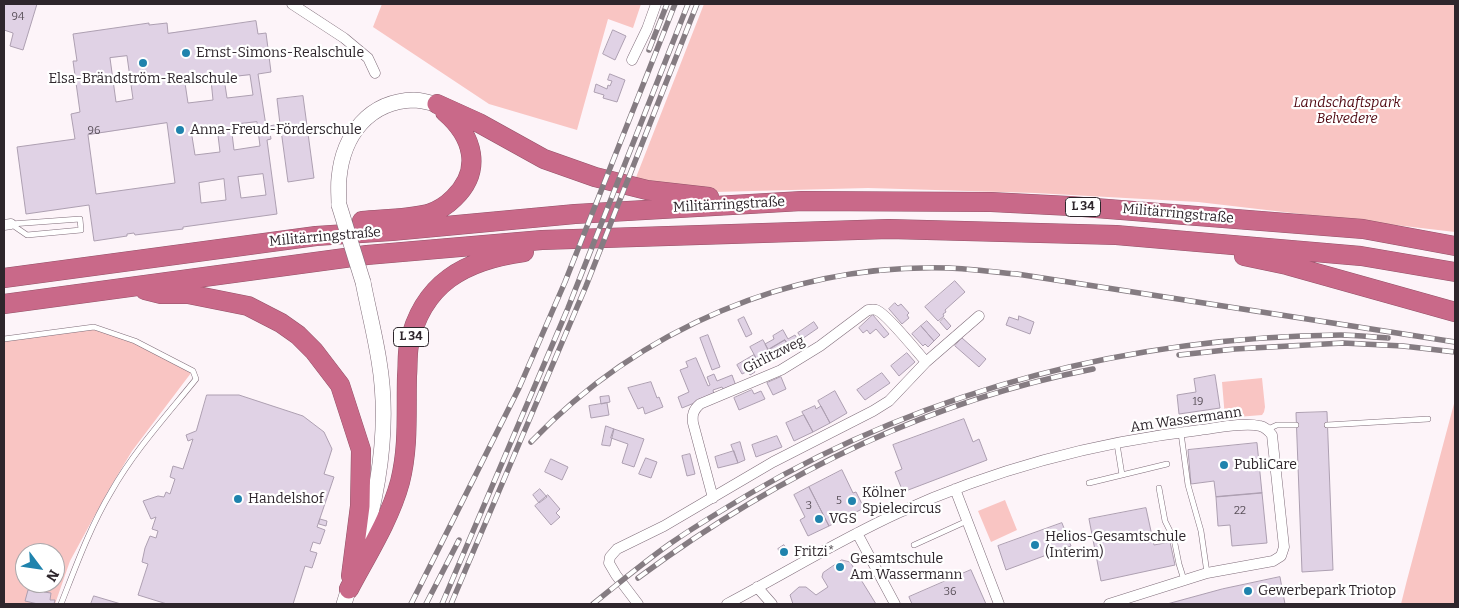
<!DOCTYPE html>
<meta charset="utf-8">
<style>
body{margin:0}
#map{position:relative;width:1459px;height:608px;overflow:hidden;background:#fdf4f9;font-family:Bitter,serif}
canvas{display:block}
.frame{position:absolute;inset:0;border:5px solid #2e262c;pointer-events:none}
.north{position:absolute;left:15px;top:543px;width:50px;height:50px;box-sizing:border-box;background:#fff;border:1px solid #aba8ab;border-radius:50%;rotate:121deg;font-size:14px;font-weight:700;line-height:20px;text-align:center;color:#2e262c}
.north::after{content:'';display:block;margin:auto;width:18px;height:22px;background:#1f83ad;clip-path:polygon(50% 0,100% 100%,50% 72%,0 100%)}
</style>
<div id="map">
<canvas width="1459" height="608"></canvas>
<div class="frame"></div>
<div class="north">N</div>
</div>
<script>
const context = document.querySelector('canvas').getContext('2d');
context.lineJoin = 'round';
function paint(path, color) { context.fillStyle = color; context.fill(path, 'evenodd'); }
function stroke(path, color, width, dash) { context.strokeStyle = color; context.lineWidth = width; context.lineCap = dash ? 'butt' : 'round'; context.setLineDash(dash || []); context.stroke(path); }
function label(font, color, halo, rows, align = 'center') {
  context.font = font + ' Bitter,serif'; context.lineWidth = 4.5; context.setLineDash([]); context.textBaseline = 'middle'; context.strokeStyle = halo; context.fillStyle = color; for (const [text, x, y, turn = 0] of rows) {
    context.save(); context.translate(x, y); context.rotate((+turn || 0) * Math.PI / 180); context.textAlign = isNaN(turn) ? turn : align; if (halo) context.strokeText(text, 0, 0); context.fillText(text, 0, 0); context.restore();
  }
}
const green = new Path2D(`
 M382,4h259l-8,24 -25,-9 -31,111 -88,-26 -116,-77z
 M704,4h751v228l-257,-30 -163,-9 -167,-5 -153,4 -80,-12z
 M94,327l41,14 56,32 -59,78 -24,40 -38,70 -15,43h-51v-265zM25,553h30v30h-30z
 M1262,378l3,29 -1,5 -2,3 -37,3 -3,-36z
 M1455,400v204h-54l6,-24z
 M1005,500l12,30 -26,12 -13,-31z`);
const building = new Path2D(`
 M4,4h33l-14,46 -13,-4 3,-12v-1l-9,-3z
 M256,21l2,13 8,-1 5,39 -13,2 8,52h3l2,13 -4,1 10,74 -94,13v2l-48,6 -1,-2 -7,1v2l-33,5 -5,-36 -63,9 -9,-67 58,-8 -4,-25 9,-2 -7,-51h4l-4,-27 76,-11v2l18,-2 1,10zM127,56l6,43 -17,3 -6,-44zM250,75l3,20 -26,3 -3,-20zM211,80l2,20 -25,3 -3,-20zM257,122l3,24 -26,4 -3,-25zM167,123l8,60 -79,11 -8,-59zM217,127l3,25 -25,3 -4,-25zM263,174l3,21 -25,3 -3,-21zM224,179l2,21 -25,3 -2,-20z
 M613,30l13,6 -11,24 -12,-6z
 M610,74l15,6 -8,22 -14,-4 1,-3 -10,-3 2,-8 11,5 1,-4 2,1 2,-5 -4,-1z
 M303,96l11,82 -26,4 -7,-52 -11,2 -1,-6 11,-2 -3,-25z
 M955,281l10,11 -20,18 1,2 -3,2 1,2 -6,5 -13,-14z
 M895,303l3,3 3,-2 8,9 -2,2 2,3 -7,6 -13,-15z
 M873,315l16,19 -5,4 -8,-9 -6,5 -3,-4 -4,3 -4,-5z
 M1019,316l15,6 -4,12 -24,-9 3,-8 9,3z
 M744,317l8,17 -6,3 -8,-17z
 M944,318l7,8 -4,4 -7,-8z
 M927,321l13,14 -6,6 -13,-15z
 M814,322l4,6 -16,11 -4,-6z
 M921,326l13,15 -6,6 -3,-3 -2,2 -11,-12z
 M783,330l5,9 7,-4 6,10 -10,6 -6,-11 -17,10 -3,-6 9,-5 -1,-3z
 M708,335l12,32 -8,3 -12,-32z
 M962,338l24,21 -7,8 -24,-21z
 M763,340l11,20 -20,11 -1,-2 7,-4 -10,-18z
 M785,340l6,11 -17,9 -6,-10z
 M907,353l8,9 -16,14 -8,-10z
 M754,355l6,10 -7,4 2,3 -5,3 -2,-4 -6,3 -5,-9z
 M696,358l12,28 2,-1 -3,-8 7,-3 3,7 15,-6 4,11 -12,5 -2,-4 -9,3 1,5 -32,13 -4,-11 11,-5 -9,-22 8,-3 -2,-5z
 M882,373l8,10 -25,17 -8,-10z
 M1215,375l5,33 -41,6 -2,-19 19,-3 -2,-13z
 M781,377l5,12 -13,6 -6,-12z
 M651,382l6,16 2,-1 4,10 -18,7 -2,-7 -5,2 -10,-21z
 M752,390l2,4 7,-3 4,8 -26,11 -5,-12z
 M835,391l12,22 -17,10 -12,-22z
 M207,395h32l64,21 21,16 8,17 -8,25 10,3 -17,50 8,3 -5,14 -7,-2 -3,9 7,2 -5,15 -7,-2 -12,38h-126l-29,-9 10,-31 -6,-2 3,-14 5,-12 6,2 2,-7 -6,-2 4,-12 -5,2 -8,-18 15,-5 6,1 2,-5 4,2 5,-15 -5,-2 3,-11 10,3 10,-30 -5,2 -2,-6 10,-4z
 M609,396l1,6 -9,2 -1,-7z
 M607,403l2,12 -18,3 -2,-12z
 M815,406l1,3 5,-3 9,17 -17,9 -11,-20z
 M1327,412l6,158 -31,2 -6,-159z
 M804,415l9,17 -19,9 -8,-18z
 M964,419l9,23 6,-3 8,21 -84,32 -8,-20 7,-3 -9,-24z
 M606,426l8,3 -4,17 -8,-1z
 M614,429l30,10 -10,28 -12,-4 6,-19 -17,-6z
 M777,436l5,11 -26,10 -4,-12z
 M740,442l5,18 -7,3 -7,-18z
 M1257,443l5,50 -46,4 -2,-16 -23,3 -3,-34z
 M734,451l4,12 -20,5 -3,-11z
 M690,454l5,20 -8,2 -5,-20z
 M646,458l11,4 -6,16 -12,-4z
 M551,459l17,8 -6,13 -17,-8z
 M842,470l11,23 3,-1 8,16 -35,18 -20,-39z
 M809,487l20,39 -21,10 -8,-16 5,-3 -11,-22z
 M540,489l7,8 -8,6 -6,-8z
 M1262,493l5,50 -35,3 -2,-21 -12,1 -2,-29z
 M548,495l12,14 -4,4 4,4 -9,8 -16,-19z
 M1146,508l8,37 16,-3 5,23 -74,16 -12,-62z
 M320,519l7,2 -1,5 -7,-2z
 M1062,523l9,23 -65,24 -8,-24z
 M784,545l5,9 -6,4 -5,-9z
 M842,560l8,2 26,42h-83l-3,-9 9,-8h7l10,8 12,-8 -6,-10 1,-4z
 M971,570l15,34h-74l-3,-7z
 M1280,577l5,27h-118l55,-15z
 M36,587l8,2v3l7,1 -1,7h5l-1,4h-16l-13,-3 3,-11 8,1z
 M94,596l27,8h-30z`);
const lane = new Path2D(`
 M80,219l1,11 -54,5 -16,-11z
 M4,339l90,-12 41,14 58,30 3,8c-29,36 -62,72 -85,113 -21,35 -35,74 -50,112
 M1327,425l101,-6
 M1268,429l9,-4h19
 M1181,433l7,52 13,46 6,42
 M1117,444l5,31
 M1089,483l78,-19
 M1159,488l6,33 9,18 5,25 5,16
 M914,545l53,-24`);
const street = new Path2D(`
 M292,4l52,34 24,20 7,15
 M632,60l15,-31 9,-25
 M4,225l7,-1
 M955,489l44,115
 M713,498l-20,-75c-1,-8 0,-13 7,-19l81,-34 39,-24 48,-36c3,0 5,-1 8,0 9,2 42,43 50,52
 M857,533l38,71
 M757,587l15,17
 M638,604l-22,-29 -7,-12 1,-6 7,-8 47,-23 109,-64 100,-51 16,-10 37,-39 53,-46
 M727,604c57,-30 112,-64 171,-91 94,-43 199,-71 302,-83 17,-2 44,-8 60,-4 5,1 9,5 12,9l12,112 -3,9 -8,5 -66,12 -98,31`);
const secondary = new Path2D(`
 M339,205c0,-9 -1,-18 0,-27 4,-43 30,-77 75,-78 7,0 15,3 23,4
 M360,554c19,-62 30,-128 19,-193 -4,-26 -11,-53 -16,-79
 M344,604l8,-26`);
const highway = new Path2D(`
 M437,104l42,19 65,36 51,18 52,13 62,7
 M362,221c21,-2 45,-2 66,-7 10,-3 19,-9 26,-16 29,-28 19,-62 -9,-86
 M1244,256l43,9 168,47
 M4,278l312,-42 76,-5 183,-17 227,-13 189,1 79,4 293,23 92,17
 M145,290l16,4h27l60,12 33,17 17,12 16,16 26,34 21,65 -1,56 -9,70
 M4,304l363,-49 175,-15 347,-11 227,6 245,21 94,16
 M349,589c18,-34 41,-70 51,-107 9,-36 6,-69 7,-106 1,-10 0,-21 2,-31 13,-62 56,-85 115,-93`);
const rail = new Path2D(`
 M649,50l18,-46
 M1179,355l56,-6 108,-6 60,3 52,6
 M531,442c108,-113 261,-179 418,-174 22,1 45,4 68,6l438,68
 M638,578c135,-100 289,-177 455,-209
 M411,604l108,-216 46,-106 110,-278
 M426,604l33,-64
 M442,604l126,-296 120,-304
 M451,604l135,-318 111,-282
 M593,604c26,-21 51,-42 78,-61 26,-18 53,-34 80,-50 180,-105 382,-156 590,-158 15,0 31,2 47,3`);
const secondaryBridge = new Path2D(`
 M339,205l24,77`);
const markers = [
 [186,53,5,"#1f83ad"],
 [143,63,5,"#1f83ad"],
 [180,130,5,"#1f83ad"],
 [1224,465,5,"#1f83ad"],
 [238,499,5,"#1f83ad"],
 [852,501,5,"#1f83ad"],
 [819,519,5,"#1f83ad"],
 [1035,545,5,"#1f83ad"],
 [784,552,5,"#1f83ad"],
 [840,567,5,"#1f83ad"],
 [1248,591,5,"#1f83ad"]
];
const numberNames = [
 ["94",18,17],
 ["96",94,131],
 ["19",1198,402],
 ["5",839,501],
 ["3",809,506],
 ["22",1240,511],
 ["36",950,592]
];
const shields = [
 [1083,207,35],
 [411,337,35]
];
const shieldNames = [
 ["L 34",1083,207],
 ["L 34",411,337]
];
const poiNames = [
 ["Ernst-Simons-Realschule",196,53],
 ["Elsa-Brändström-Realschule",143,79,"center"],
 ["Anna-Freud-Förderschule",190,130],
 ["PubliCare",1234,465],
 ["Kölner",862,493],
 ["Spielecircus",862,509],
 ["Handelshof",248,499],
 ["VGS",829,519],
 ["Helios-Gesamtschule",1045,537],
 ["(Interim)",1045,553],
 ["Fritzi*",794,552],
 ["Gesamtschule",850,559],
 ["Am Wassermann",850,575],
 ["Gewerbepark Triotop",1258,591]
];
const parkNames = [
 ["Landschaftspark",1347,103],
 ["Belvedere",1347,119]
];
const streetNames = [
 ["Militärringstraße",729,205,-3],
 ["Militärringstraße",1178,214,5],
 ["Militärringstraße",325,237,-5],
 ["Girlitzweg",774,355,-27],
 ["Am Wassermann",1186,420,-8]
];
paint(green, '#f9c5c3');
paint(building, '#e0d2e5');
stroke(building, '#ad9fb1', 1);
stroke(lane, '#7f6c79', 6);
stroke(street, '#7f6c79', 11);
stroke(secondary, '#7f6c79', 16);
stroke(highway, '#935268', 20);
stroke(lane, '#fff', 5);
stroke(street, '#fff', 10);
stroke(secondary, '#fff', 15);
stroke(highway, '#c96989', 19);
stroke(rail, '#857c82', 5.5);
stroke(rail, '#fff', 4, [11]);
stroke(secondaryBridge, '#7f6c79', 16, []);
stroke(secondaryBridge, '#fff', 15);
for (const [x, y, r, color] of markers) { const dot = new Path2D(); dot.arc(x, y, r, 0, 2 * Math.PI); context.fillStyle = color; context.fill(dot); stroke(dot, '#fff', 2); }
label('11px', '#5a515a', null, numberNames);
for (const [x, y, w] of shields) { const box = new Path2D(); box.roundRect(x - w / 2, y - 9.5, w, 19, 4); context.fillStyle = '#fff'; context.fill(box); stroke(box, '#2e262c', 1); }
label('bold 12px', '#2e262c', null, shieldNames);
label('14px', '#2e262c', '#fff', poiNames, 'left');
label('italic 14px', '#510912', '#fff', parkNames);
label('14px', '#2e262c', '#fff', streetNames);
</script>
